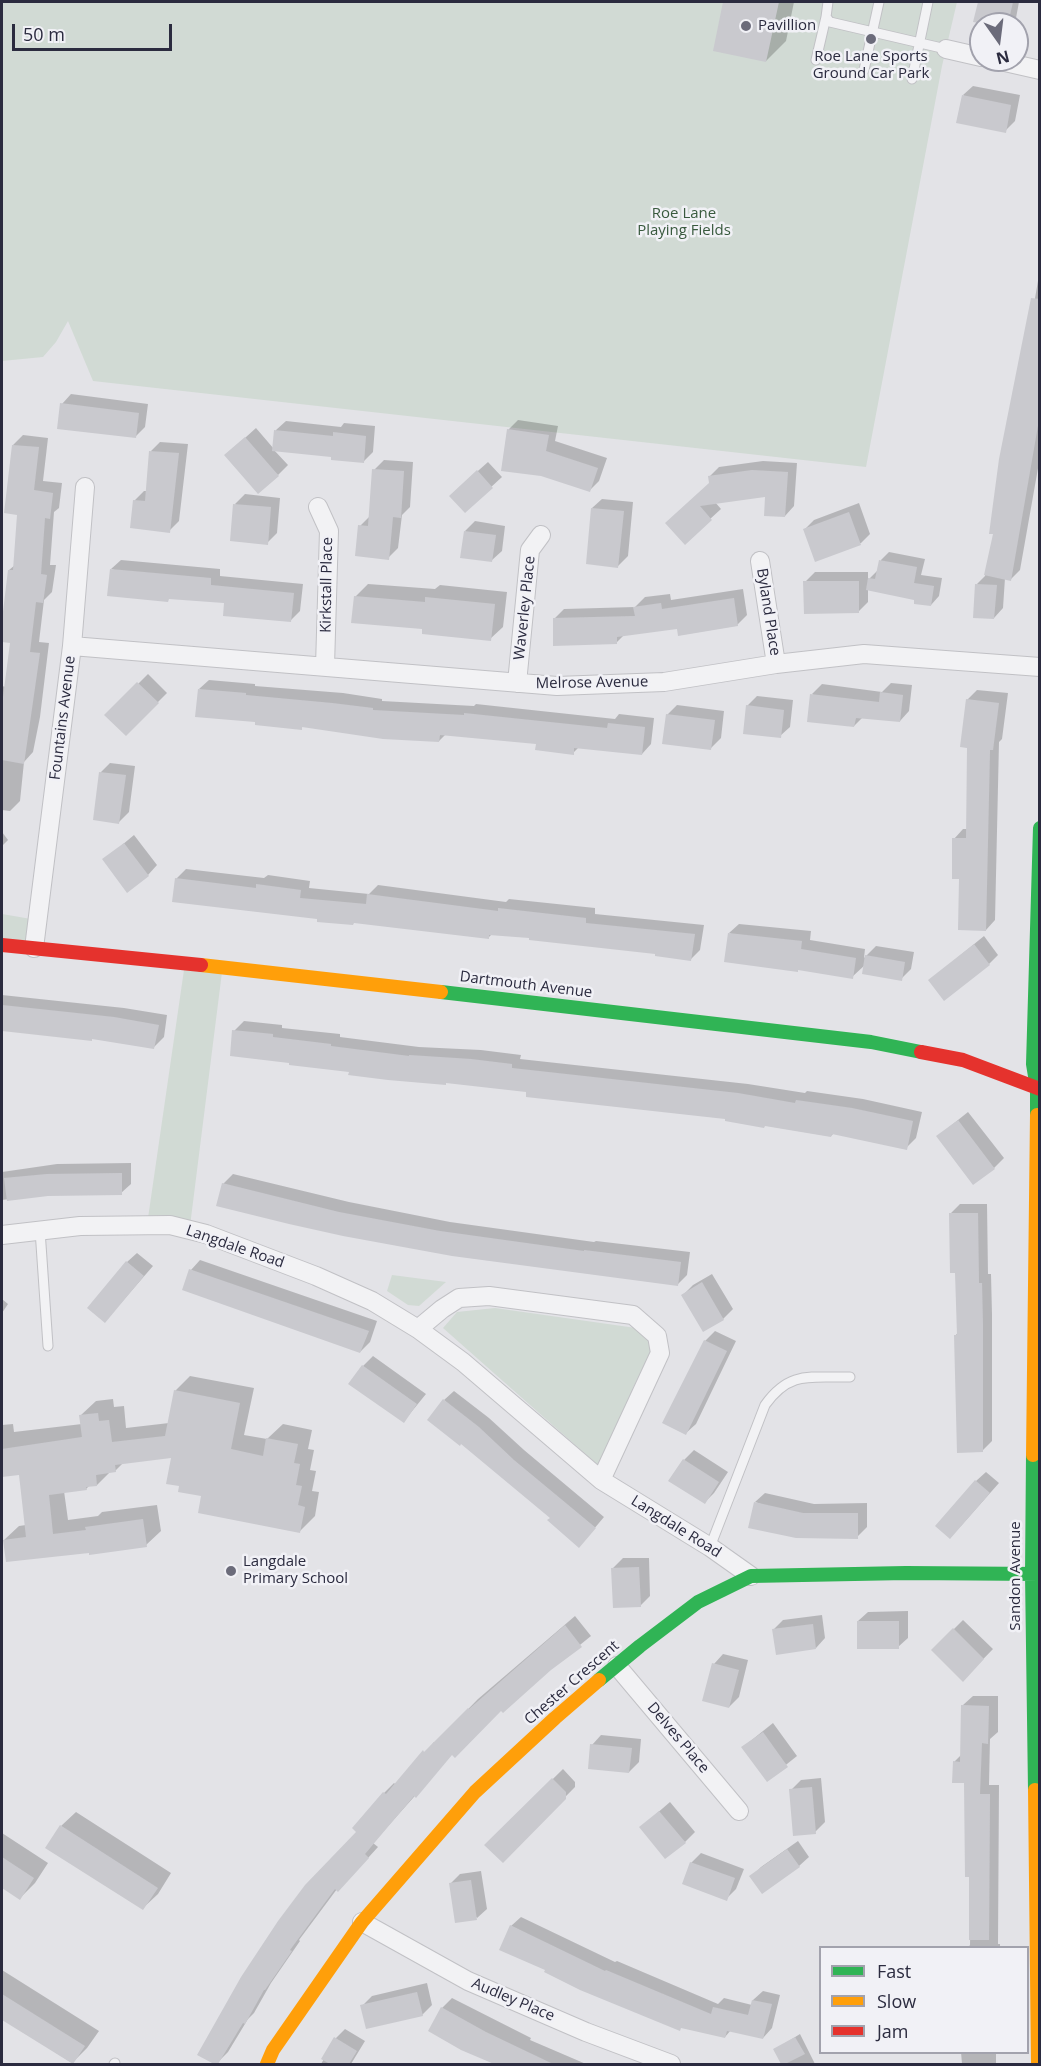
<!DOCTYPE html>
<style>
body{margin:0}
#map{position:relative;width:1041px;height:2066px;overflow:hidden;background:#e3e3e7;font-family:"Open Sans",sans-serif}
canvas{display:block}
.frame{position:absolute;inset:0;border:3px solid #2b2b3f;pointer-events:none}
.legend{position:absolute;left:819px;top:1946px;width:210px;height:108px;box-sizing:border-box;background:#f1f1f6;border:2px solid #a2a2ad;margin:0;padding:8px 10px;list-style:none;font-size:18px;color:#2b2b3f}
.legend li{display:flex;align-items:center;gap:12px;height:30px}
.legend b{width:30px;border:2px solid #a2a2ad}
.north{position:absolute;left:969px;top:12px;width:60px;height:60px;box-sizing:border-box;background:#f1f1f6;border:2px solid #a2a2ad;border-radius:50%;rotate:166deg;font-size:16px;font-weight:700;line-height:24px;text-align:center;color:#2b2b3f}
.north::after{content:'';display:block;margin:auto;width:21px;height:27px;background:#6b6b7a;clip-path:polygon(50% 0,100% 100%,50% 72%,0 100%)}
.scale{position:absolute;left:12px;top:24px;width:160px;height:27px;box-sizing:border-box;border:3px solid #2b2b3f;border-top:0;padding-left:8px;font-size:18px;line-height:21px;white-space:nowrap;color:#2b2b3f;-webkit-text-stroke:4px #f1f1f6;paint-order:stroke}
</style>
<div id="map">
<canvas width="1041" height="2066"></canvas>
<div class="frame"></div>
<ul class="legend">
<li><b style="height:8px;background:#30b455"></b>Fast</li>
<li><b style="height:8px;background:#ff9f0a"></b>Slow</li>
<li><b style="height:8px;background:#e5322d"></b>Jam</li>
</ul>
<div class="north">N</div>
<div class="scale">50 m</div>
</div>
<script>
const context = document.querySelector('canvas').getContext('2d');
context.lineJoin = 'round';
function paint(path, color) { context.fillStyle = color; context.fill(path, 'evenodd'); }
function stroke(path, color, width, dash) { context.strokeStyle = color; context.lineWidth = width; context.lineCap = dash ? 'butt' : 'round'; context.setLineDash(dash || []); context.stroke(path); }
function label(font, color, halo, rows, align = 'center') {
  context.font = font + ' "Open Sans",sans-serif'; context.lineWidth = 5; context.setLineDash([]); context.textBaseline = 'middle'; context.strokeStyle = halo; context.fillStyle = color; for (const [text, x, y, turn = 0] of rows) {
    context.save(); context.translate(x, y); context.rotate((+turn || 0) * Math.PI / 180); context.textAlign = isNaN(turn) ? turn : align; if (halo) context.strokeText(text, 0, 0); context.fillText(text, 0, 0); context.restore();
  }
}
const green = new Path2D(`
 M2,2h955l-15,64 -76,401 -773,-86 -25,-60 -12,21 -13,15 -41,4z
 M2,914l35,6 -3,28 -32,-3z
 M185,963l37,9 -32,254 -43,-1z
 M392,1275l54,7 -27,24 -11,-1 -21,-14z
 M495,1308l141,20 11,9 3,10v9l-13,23 -37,88 -157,-139 14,-16z`);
const shadow = new Path2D(`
 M725,2h69l-8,39 -20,20 -51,-11z
 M979,2h40l-3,16 -7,6h-18l-16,-4z
 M973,86l47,9 -5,26 -10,10 -42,-36z
 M1040,269v188l-20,113 -10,10 -5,-2 -2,30 -9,10 -17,-34 8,-8 10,-43z
 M71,394l77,10 -3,23 -10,10 -73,-33z
 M518,420l40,6 -3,15 52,17 -8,23 -9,9 -82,-60z
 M286,421l55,6 3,-4 31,3 -2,26 -10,10 -30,-6 -59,-6 14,15 -10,10 -42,-29 20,-18 18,21 2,-19z
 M23,435l25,3 -5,43 19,2 -3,25 -5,4 -4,53h6l-4,27 -8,8 -5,42 10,1 -9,74 -7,35 -9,10 -4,39 -10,10 -8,-1v-124l4,1 6,-45 -10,-2v-6l7,-64 6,-5 3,-52 -5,-68z
 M160,442l28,2 -9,77 -10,10 -35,-30 10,-10h3l4,-40z
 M384,460l29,2 -3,45 -8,8 -4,33 -10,10 -28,-32 11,-11 3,-45z
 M763,461l34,2 -3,43 -9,10 -18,-21 -52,7 6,7 -36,33 -18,-19 43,-40 -1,-6 10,-10z
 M488,462l14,15 -37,34 -4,-25z
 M245,494l35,4 -3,35 -10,10 -32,-39z
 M602,499l31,3 -5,54 -10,10 -26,-58z
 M859,503l11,31 -9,9 -45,17 -12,-30 10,-10z
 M475,521l30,5 -3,25 -10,9 -27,-29z
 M889,552l36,7 -4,16 21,3 -3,18 -8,9 -15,-6 -48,-10v13l-10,10 -53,-30 10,-10h53v8l11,-11 2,-9z
 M121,560l99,9v7l83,8 -3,27 -10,10 -179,-52z
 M368,584l67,5 5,-4 67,7 -4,35 -13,12 -66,-11 -69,-31z
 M743,589l4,26 -10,10 -59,2 -53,7 -9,9 -62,-24 10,-10 71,-2 10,-10 25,-3 1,6z
 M148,674l19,19 -41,41 -19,-19z
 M209,680l46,4v2l88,7 39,6v2l92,5 2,-2 139,15 4,-5 35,4 -3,26 -9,10 -63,-7 -6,6 -35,-11 -92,-8 -7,7 -135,-15 -3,2 -44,-7 -58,-32z
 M891,683l21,2 -3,26 -9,10 -37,-4 -9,9 -42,-32 10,-10 60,8z
 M977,690l31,3 -6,46 -3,3 -4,178 -9,10 -25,-53 -7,-38 9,-10h4v-129z
 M757,696l36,4 -3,27 -10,9 -33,-30z
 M677,705l47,6 -3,27 -10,10 -44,-33z
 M110,763l25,3 -6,46 -10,10 -19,-49z
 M2,832l6,8 -6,6z
 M134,835l23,30 -9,10 -44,-15z
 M186,869l78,9 4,-3 42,6 -1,7 60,6 9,-9 128,17 3,-3 86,9v6l109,11 -4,25 -10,10 -33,-7 -126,-17 -38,-3 -5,5 -169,-20 -143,-39z
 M739,924l72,7 -1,9 55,9 -1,9 12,-12 38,6 -3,17 -10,10 -36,-14 -13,12 -123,-44z
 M984,936l14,19 -9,9 -59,16z
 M2,995l122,13 43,7 -3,22 -10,10 -60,-10 -3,3 -89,-11z
 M244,1021l38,4v3l58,6v3l79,10 62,3 40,5 -1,4 228,25 57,9 2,-2 56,8 59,13 -6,26 -10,10 -72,-15 -3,3 -104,-19 -199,-27 -178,-19 -59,-10 -57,-30z
 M968,1112l36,46 -10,10 -56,-32z
 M131,1163v21l-10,9 -73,1 -46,6v-28l55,-8z
 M233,1174l116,28 101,20 144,20 2,-1 94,11 -3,23 -10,10 -225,-31 -229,-70z
 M960,1204h27l1,70h3l1,40v127l-10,10 -26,-116 2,-3 -2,-61 -6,-57z
 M137,1253l16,13 -39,45 13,-49z
 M200,1260l177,61 -7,21 -10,10 -169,-82z
 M712,1274l21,35 -10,10 -40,-24 10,-10z
 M2,1299l6,5 -6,9z
 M715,1331l21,10 -40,83 -10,9 19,-92z
 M373,1356l53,38 -22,27 -41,-55z
 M190,1376l64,12 -10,47 23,4 16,-15 29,6 -4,19 6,1 -4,20 6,1 -4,20 7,1 -4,24 -15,15 -97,-36 -22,-10 -8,-29 -49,6 -9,9 -5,1 -13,13 -8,1 -3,3 -22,2 4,29 30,-4 4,-4 55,-7 4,26 -15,14 -142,-5 15,-14 7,-1 -5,-52 -19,2v-50l11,-1 1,8 68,-8 -1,-9 15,-14 17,-2 1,8 10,-1 2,22 43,-5 6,-32z
 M454,1391l35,27 35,32 80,67 -16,19 -36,-18 -108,-118z
 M694,1450l34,22 -14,21 -10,10 -20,-43z
 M986,1472l13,11 -39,44 16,-46z
 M765,1493l49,11 53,-1v24l-10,10 -102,-35z
 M623,1558h26l1,38 -10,10 -27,-38z
 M908,1611v27l-10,9 -40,-26 10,-9z
 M822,1615l3,23 -9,10 -43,-18 10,-10z
 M575,1616l16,20 -90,73 -48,44 -80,90 5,4 -30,33 -11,9 -38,51 1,1 -29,42 -17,30 -6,6 -20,33 -10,10 140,-231 -4,-3 30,-35 10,-10 2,2 38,-43 1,1 43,-44z
 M963,1620l30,29 -30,31 -30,-30z
 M723,1654l25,6 -9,37 -10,10 -15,-43z
 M973,1696h25v36l-8,7 -1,46h10l-1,159h2v4h-32l2,-3 1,-69 -5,-94 -12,-20 7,-7 2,-50z
 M773,1723l24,33 -30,24 -24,-33z
 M601,1735l40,4 -2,23 -10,10 -37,-27z
 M563,1769l12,13v5l-72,73 -17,-15z
 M821,1778l4,44 -10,10 -24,-42 10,-10z
 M670,1802l25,30 -10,10 -44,-15z
 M76,1812l95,61 -13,21 -15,14 -82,-82z
 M2,1833l46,30 -13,20 -15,15 -18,-12z
 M798,1841l11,16 -10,9 -48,11 10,-10z
 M701,1853l43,16 -8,20 -10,10 -35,-36z
 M481,1871l6,38 -10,9 -27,-34 10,-10z
 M521,1917l94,45 2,-1 101,43 6,-6 28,7 1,-5 10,-9 17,4 -8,33 -9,10 -32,-8 -6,7 -214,-111z
 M2,1970l97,61 -12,17 -15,15 -70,-45z
 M427,1983l5,22 -10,10 -60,-9 10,-10z
 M452,1998l79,40 -1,2 56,24h-89l-67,-33 12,-23z
 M345,2029l20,12 -14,23h-30l15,-26z
 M800,2034l15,30h-32l-9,-14z
 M961,2052h35v12h-34z`);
const building = new Path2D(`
 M723,2h56l-13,60 -53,-11z
 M978,2h35l-5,22h-24l-11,-2z
 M962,95l49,10 -5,28 -50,-10z
 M1031,298l9,1v115l-29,167 -27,-6 9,-41h-4l10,-75z
 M60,403l79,10 -3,25 -79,-9z
 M507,429l42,6 -3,16 52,17 -8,24 -49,-16 -40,-5z
 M274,430l59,6v-4l33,4 -2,27 -33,-3v-3l-59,-6z
 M245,437l34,39 -21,18 -34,-39z
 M12,445l27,2 -5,43 19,3 -3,26 -5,-1 -4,56 6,1 -4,28 -7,-1 -6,50 10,1 -16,111 -22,-4v-63h1l7,-54 -8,-1v-22l6,-50h5l4,-55 -13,-2z
 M149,451l30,2 -9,80 -40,-5 3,-28 12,1z
 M372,469l32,2 -3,47 -8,-1 -4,43 -34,-4 3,-31 10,1z
 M477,470l16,18 -28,25 -16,-17z
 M752,470l36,2 -3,45 -21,-1 1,-19 -65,9 12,14 -27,25 -20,-22 44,-40 -1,-7z
 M233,504l38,3 -3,38 -38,-4z
 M591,508l33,3 -6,57 -32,-4z
 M849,512l12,33 -46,17 -12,-33z
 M464,531l32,4 -4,27 -32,-4z
 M879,560l38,7 -3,16 20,3 -3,20 -17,-2v-4l-48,-10 2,-12 7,1z
 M110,569l101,9v7l83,8 -3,29 -68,-6 1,-13 -55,-4 -1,3 -61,-6z
 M803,581h56v32l-55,1z
 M975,584l22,1 -3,34 -21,-1z
 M354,596l71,6v-5l70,7 -4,37 -69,-7v-5l-71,-6z
 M734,598l4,28 -60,10 -1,-7 -60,8v7l-64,2v-28l82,-2 -2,-9 28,-4 1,6z
 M137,682l22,21 -33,33 -22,-21z
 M198,689l48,4v2l86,8 41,5v2l91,5v-2l143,15 1,-5 37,4 -3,28 -68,-7v7l-39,-5 1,-6 -96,-9 -1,7 -56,-3 -81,-12v3l-47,-5v-3l-60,-5z
 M880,692l23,3 -3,27 -44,-4 -2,9 -47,-5 3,-28 69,8z
 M966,699l33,4 -6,47h-3l-4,181 -28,-1 1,-51h-7v-41h14l1,-90 -7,-1z
 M746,705l38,5 -3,28 -38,-4z
 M666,714l49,6 -4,30 -49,-6z
 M99,772l27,3 -7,49 -26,-4z
 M124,843l25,33 -22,17 -25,-34z
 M175,878l81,10v-4l45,6 -1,8 66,6 1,-10 131,17v-3l88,10v5l109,11 -4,27 -36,-5v-2l-126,-14v-2l-40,-3v4l-135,-16 -1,2 -36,-3v-3l-145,-17z
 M728,933l74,8 -1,8 55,9 -3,21 -55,-9v2l-74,-10z
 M974,944l16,21 -46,36 -16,-21z
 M865,955l40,7 -3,19 -40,-7z
 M2,1005l112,12 45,8 -5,24 -62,-10v2l-90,-10z
 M232,1030l41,4v3l58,7v2l78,10v-1l62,4 41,5v4l226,25 57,10 1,-3 56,8 61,13 -6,29 -75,-16 -1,3 -66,-11 -1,2 -39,-7v-2l-199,-22v-5l-80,-9v2l-58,-5 -40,-5 1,-3 -60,-7v-2l-59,-7z
 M958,1120l37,49 -22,16 -37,-49z
 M122,1173v22l-74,1 -41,5 -3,-23 43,-4z
 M222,1183l117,29 101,19 144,20v-1l97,12 -3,24 -226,-30 -109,-20 -54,-12 -73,-18z
 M949,1213h29l1,70h3l1,42v127l-26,1 -3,-118h3l-2,-62h-5z
 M126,1261l18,15 -39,47 -18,-15z
 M189,1269l180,62 -9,22 -178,-63z
 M702,1282l22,38 -21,12 -22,-37z
 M704,1340l23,11 -41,84 -24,-12z
 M362,1365l55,39 -13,19 -56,-39z
 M174,1390l66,13 -9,46 32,7 3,-18 32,6 -4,19 6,1 -4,21 6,1 -4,19 7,2 -5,26 -102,-20 3,-17 -23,-4 1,-6 -13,-2 5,-26 -56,7 1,7 -20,3 1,11 -11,1 1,3 -38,5 4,39 33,-4 -1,-3 58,-8 4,28 -58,8v-2l-83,9 -3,-22 23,-3 -7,-62 -17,2v-28l80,-12 -3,-22 19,-2 1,8 10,-1 3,22 53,-6z
 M443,1399l36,28 35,33 82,68 -17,20 -32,-28 3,-2 -89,-74 -1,2 -33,-26z
 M683,1459l36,23 -14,22 -37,-23z
 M975,1480l15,13 -40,46 -15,-13z
 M754,1502l49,11h55v26l-62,-1 -48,-10z
 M639,1567l2,40 -28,1 -2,-40z
 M857,1621h42v28h-42z
 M813,1624l3,25 -40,6 -4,-26z
 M565,1625l17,22 -31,23 -48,43 -2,-2 -46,47 -3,-3 -36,43 -2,-2 -49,58 4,4 -31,34 -3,-3 -45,61 2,1 -27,39h-1l-19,34 -2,-1 -25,41h-4l-17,-9 44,-78 37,-56 27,-36 51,-53 -4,-4 31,-36 3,2 37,-44 1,2 44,-44 1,1z
 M953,1628l31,31 -21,23 -32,-32z
 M712,1663l27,7 -10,38 -27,-7z
 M961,1705l28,1 -1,38 -6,-1 -2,51h10l-1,146h-20v-63h-4l-1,-94h-12l1,-22 7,1z
 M763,1732l25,35 -21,15 -26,-35z
 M590,1744l42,4 -3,25 -41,-4z
 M552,1778l14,14v7l-63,64 -19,-18z
 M812,1787l4,47 -23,2 -4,-47z
 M659,1811l27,32 -21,16 -26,-32z
 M60,1825l98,63 -15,22 -98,-62z
 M787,1849l13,18 -38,27 -13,-18z
 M2,1857l32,21 -14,22 -18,-12z
 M690,1862l45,16 -8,23 -45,-17z
 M471,1880l6,40 -22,3 -6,-40z
 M510,1925l95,46 1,-1 105,44 2,-7 35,8 4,-15 20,4 -9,35 -36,-8 -2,7 -44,-10 -1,3 -100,-41 -36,-18 1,-2 -46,-20z
 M417,1992l6,24 -57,13 -6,-24z
 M2,1994l83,52 -12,18 -71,-44z
 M441,2007l45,25 67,32h-59l-33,-14 -33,-19z
 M334,2037l23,14 -8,13h-19l-9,-5z
 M795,2037l10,17 -20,10h-4l-8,-15z`);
const lane = new Path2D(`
 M828,2l-2,15 4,5 116,27
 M816,60l10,-43
 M864,70l15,-68
 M912,79l16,-77
 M40,1230l8,116
 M710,1547l55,-142c25,-35 46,-27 85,-28
 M114,2064l1,-1`);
const street = new Path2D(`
 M946,49l35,8
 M996,60l44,10
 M318,507l11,24 -4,135
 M760,561l16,103
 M72,646l485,40 107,-4 112,-18 88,-10 176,13
 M517,683l13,-133 11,-15
 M34,948l38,-302 13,-159
 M2,1235l78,-9 90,-1 36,9 110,42 56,25 46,28 45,33 138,118 109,67 41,29
 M418,1329l24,-20 17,-11 30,-2 144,19 24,21 3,17 -59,127
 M617,1666l122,145
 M362,1922l106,59 118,51 85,32`);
const fast = new Path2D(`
 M441,992l430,50 50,10
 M1037,1115v-27l-4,-24 7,-236
 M1033,1455l-1,119 3,216
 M599,1680l41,-34 58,-44 53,-26 155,-3 134,1`);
const slow = new Path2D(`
 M201,965l240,27
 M1033,1455l4,-340
 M1035,1790l3,274
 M267,2064l6,-14 89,-128 113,-130 80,-74 44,-38`);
const jam = new Path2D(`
 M2,945l199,20
 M921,1052l42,8 77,29`);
const markers = [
 [746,26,6,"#6b6b7a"],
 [871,39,6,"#6b6b7a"],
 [231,1571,6,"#6b6b7a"]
];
const poiNames = [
 ["Pavillion",758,26],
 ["Roe Lane Sports",871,57,"center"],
 ["Ground Car Park",871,74,"center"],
 ["Langdale",243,1562],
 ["Primary School",243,1579]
];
const parkNames = [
 ["Roe Lane",684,214],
 ["Playing Fields",684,231]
];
const streetNames = [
 ["Kirkstall Place",327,585,-89],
 ["Waverley Place",525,608,-84],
 ["Byland Place",768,612,81],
 ["Melrose Avenue",592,683,-1],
 ["Fountains Avenue",63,718,-83],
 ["Dartmouth Avenue",526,985,7],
 ["Langdale Road",235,1247,19],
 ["Langdale Road",676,1527,32],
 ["Sandon Avenue",1016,1576,-90],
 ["Chester Crescent",572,1683,-41],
 ["Delves Place",678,1738,50],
 ["Audley Place",513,2000,23]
];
paint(green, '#d1dad4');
paint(shadow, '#0003');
paint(building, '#c9c9ce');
stroke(lane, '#c1c1c5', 11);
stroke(street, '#c1c1c5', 20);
stroke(lane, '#f2f2f4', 9);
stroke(street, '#f2f2f4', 18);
stroke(fast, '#30b455', 14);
stroke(slow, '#ff9f0a', 14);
stroke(jam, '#e5322d', 14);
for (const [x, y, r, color] of markers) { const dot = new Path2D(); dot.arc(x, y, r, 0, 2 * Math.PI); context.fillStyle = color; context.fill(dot); stroke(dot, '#f1f1f6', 2); }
label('15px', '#2b2b3f', '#f1f1f6', poiNames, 'left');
label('15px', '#395a3e', '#f1f1f6', parkNames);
label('15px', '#2b2b3f', '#f1f1f6', streetNames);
</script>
